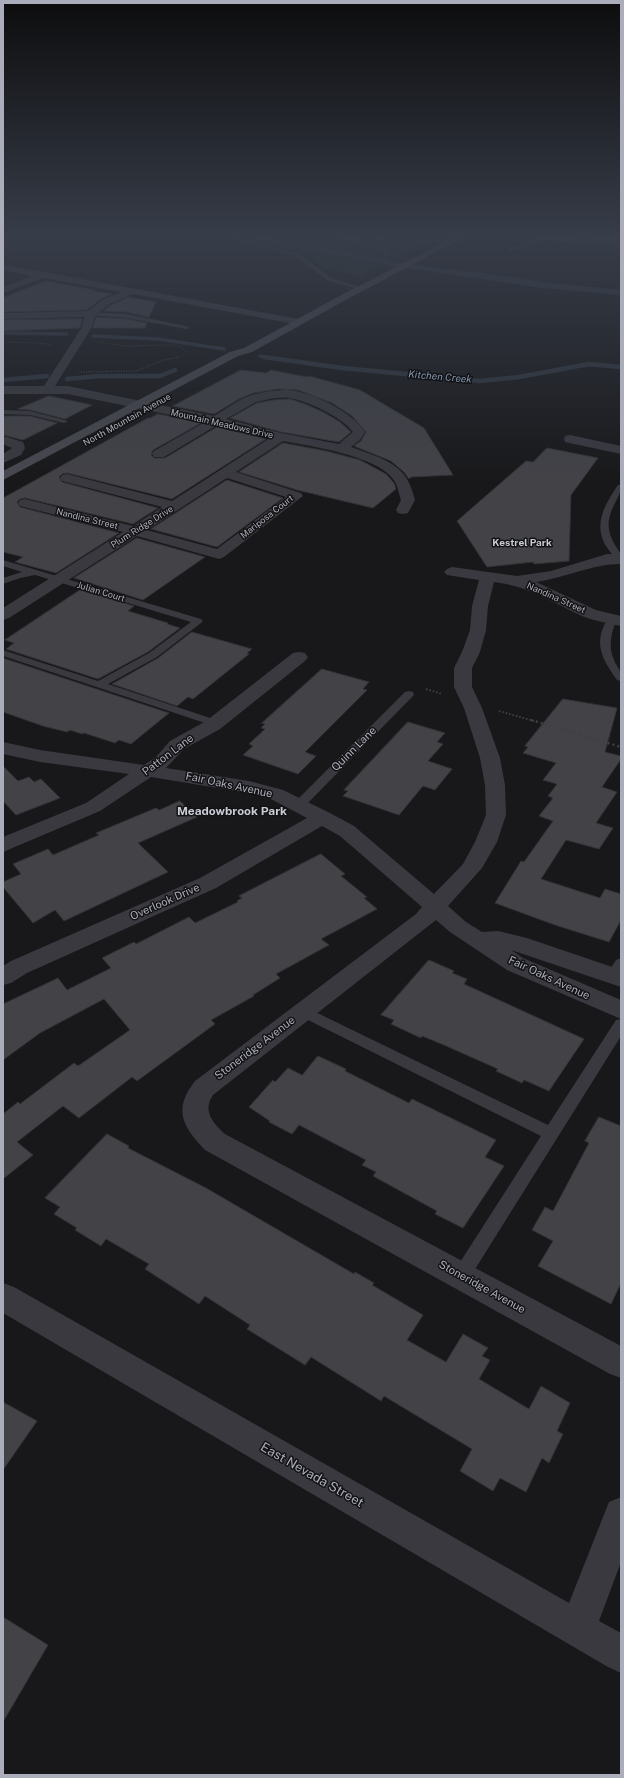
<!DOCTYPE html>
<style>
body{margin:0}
#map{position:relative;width:624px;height:1778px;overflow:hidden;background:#18181a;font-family:"Public Sans",sans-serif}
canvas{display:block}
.frame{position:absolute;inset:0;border:4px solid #abadba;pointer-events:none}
</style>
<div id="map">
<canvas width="624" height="1778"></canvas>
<div class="frame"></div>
</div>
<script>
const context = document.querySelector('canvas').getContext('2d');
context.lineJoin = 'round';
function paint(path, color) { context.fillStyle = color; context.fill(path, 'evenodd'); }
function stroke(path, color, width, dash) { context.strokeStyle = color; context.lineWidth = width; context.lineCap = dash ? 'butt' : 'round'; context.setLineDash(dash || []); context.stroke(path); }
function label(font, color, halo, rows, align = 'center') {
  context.font = font + ' "Public Sans",sans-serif'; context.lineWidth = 3; context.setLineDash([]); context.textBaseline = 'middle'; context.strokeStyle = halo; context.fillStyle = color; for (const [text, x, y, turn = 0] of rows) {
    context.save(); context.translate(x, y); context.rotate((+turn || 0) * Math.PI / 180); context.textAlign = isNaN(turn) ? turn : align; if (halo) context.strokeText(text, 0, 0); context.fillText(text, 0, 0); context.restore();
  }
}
const green = new Path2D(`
 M229,235h216l-85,42 -38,-10 -12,-10z`);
const water = new Path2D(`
 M241,235h17l26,7 60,9 52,11 56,8 32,3 60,9 77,8v5l-79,-7 -156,-23 -24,-7 -21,-2 -61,-11z`);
const streamFar1 = new Path2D(`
 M342,236l43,14 3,4 -7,7
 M3,333l64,1
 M93,336l65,3 66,10
 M260,356l11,2`);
const stream = new Path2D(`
 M264,357l78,11 138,13 39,-4 70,-13 32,3
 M67,379l32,-3h61l15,-6
 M3,380l44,-4`);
const building = new Path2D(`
 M46,281l49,9 -2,1 19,3 -11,5 -14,11 -84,2v-14z
 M129,297l27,5 -7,15 -22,-5 -24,-1 8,-6z
 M96,317l31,2 20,4 -2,5h-52z
 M82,319l-2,9 -77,3v-11z
 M241,370l25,3 5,-3 36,7 2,-1 51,14 64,38 29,47 -42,2 -2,2 -5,-7 -13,-11 -37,-15 7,-5 5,-9 -14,-16 -20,-13 -34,-13 -20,-1 -25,4 -14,6 -25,15 -41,-8z
 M49,396l43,9 -27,14 -35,-9 -12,-1z
 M290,399l15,5 18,8 17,10 11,10 -12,10 -58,-10 -51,-14 27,-15 17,-3z
 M158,414l43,9 -48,27 -2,5 3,3h11l52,-31 49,12 -94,60 -105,-26 -5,1 -3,3 3,5 96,26 -25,16 -108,-26 -5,1 -3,3 3,5 99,26 -63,40 -41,-11 8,-5 -20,-5v-54l145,-80h2z
 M3,416h27l27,7 -34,17 -20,-5z
 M283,443l43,8 34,9 26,14 8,9 2,6 -23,19 -76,-18 -58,-18z
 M547,448l51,10 -27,37 -2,66 -35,3 -1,-2 -46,5 -30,-46 69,-60 7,1z
 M227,480l56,18 -66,49 -66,-18z
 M137,538l68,19 -62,43 -69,-22z
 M80,590l54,16 -6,5 40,12 -1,1 13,4 -32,24 -50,27 -92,-30 8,-6 -9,-3z
 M192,632l60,17 -5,4 2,1 -56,45 -5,-2 -11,9 -65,-22 46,-26z
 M3,658l166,55 -38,31 -12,-4 -4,3 -31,-10 -2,1 -12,-4 -3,2 -24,-6 -40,-14z
 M322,669l47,13 -6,7 4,1 -62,62 11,4 -18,18 -55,-19 10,-9 -4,-2 16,-15 -4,-1 4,-4 -3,-1z
 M563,699l54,9 -12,44 16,4v3l-19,28 15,5 -21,31 17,5 -14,21 -33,-9 -25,39 59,19 5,-9 16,5v26l-12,22 -54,-17 -60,-22 26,-42 3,1 29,-41 -14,-5 14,-18 -5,-2 9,-12 -14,-4 13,-17 -33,-10 5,-6 -3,-1z
 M408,722l37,11 -8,9 6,2 -15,17 24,8 -17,21 -12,-4 -24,29 -56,-19 5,-5 -4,-1z
 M3,766l15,15 11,-4 5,5 7,-3 19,19 -44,17 -13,-14z
 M180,801l17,16 -59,26 30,29 -104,49 -9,-11 -22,13 -30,-36v-5l18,-8 -8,-10 35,-15 5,6 46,-20 -3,-2 60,-25 3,2z
 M321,854l24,20 -4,2 26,21 -3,1 13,11 -56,30 8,6 -53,29 4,4 -27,17 1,1 -43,24 4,4 -78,57 -5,-4 -53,41 -16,-12 -46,36 16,13 -30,24v-65l15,-12 2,2 54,-41 4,3 52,-36 -26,-31 -64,34 -37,27v-56l55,-26 9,12 44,-22 -9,-10 32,-16 2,2 53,-27 6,6 43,-21 -1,-1 5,-3 -3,-2z
 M429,960l25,11 -2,2 15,6 -3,5 120,55 -35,52 -25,-11 -2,3 -26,-12 2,-2 -54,-24 -22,-9 -1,2 -30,-14 3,-4 -13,-5z
 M318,1056l28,13 -1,2 64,32 3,-4 84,41 -11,17 19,9 -41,62 -28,-14 2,-3 -64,-35 3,-4 -14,-7 4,-5 -67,-35 -7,9 -23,-12 1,-1 -21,-14 24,-27 2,2 13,-14 14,7z
 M599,1117l22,9v157l-10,21 -73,-38 15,-25 -21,-11 13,-23 8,4 36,-68 -4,-2z
 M107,1134l22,12 -1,2 78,40 148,86 1,-2 19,11 -2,2 51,30 -16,25 21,12 18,10 17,-28 25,14 -6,8 8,4 -11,19 50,30 12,-23 29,17 -13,28 6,3 -14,29 -7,-5 -16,34 -26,-14 -7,13 -33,-20 12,-22 -88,-53 -3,5 -70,-44 -6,8 -58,-36 3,-4 -45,-29 -6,8 -54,-35 4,-5 -43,-25 -5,7 -26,-16 2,-2 -23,-14 6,-7 -15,-9z
 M3,1402l34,19 -34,49z
 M3,1617l45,28 -45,77z`);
const pathFar3 = new Path2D(`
 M357,235l-26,5 33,8 32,2
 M366,235l38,11
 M411,235l10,2
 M3,342l37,1 11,2 1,2
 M100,342l24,4 50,-1 8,2 4,6 -4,3 -7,2`);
const pathFar2 = new Path2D(`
 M81,372l55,-1 28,-11 15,-3`);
const pathFar1 = new Path2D(`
 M426,689l16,5
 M499,711l35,10`);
const path = new Path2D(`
 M531,720l90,27`);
const lane = new Path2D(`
 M219,235h8l72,19 34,25 32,9 -3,2 -33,-9 -34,-25z
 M542,235h6l-20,12 -18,4 -3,-2 17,-4z
 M90,312l37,2 63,13 -3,2 -60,-11 -39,-3v-2z
 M3,410l27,1 38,10 -4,2 -34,-8 -27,-1z
 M618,485h3c0,8 -3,12 -7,20 -10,20 -5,32 7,49l-1,8 -3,-1c-5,-8 -13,-15 -15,-24 -6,-19 6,-37 16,-52z
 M3,560l198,59 2,2 -2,2 -44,34 -49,27 111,37 1,2 -1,2h-8l-208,-69v-6l95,31 51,-28 42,-31 -156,-47 -15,3 -17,6v-6l19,-6 -19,-6z
 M612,616l5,3c-6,13 -9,28 -3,41 5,11 7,8 7,21l-4,-1c-15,-21 -25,-38 -8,-63z
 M409,691l4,1 1,2 -1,2 -110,112h-8l-2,-3 2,-3 110,-110z
 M621,958v17l-3,5 -5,1 -5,-1 -2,-4 10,-16z
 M303,1006l245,119 68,-105 5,-1v17l-154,246 -6,2 -6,-2 -3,-6 3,-6 86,-134 -243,-121 -2,-4 2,-4z`);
const street = new Path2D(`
 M527,235h19l41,4 34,-4v6c-30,6 -60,1 -90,-3z
 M6,265l298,55 1,2 -5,3 -167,-31 -23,10 -15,11 -3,12 -37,59h13l146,30c11,-6 23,-16 35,-20 12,-4 26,-6 39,-6 25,2 64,22 77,42l-5,8 -9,7c19,7 46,14 56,32 4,7 6,14 8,21l-7,13 -5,1 -5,-1 -2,-3 5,-10c-2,-6 -3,-12 -6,-18 -14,-26 -85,-36 -112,-41l-47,31 65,21 2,3 -79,61 -5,2 -82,-23 -128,82 -6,2v-12l120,-76 -103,-26 -2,-3 2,-3 5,-1 108,27 29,-19 -100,-26 -2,-3 2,-3 5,-1 105,27 98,-63 -53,-13 -53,32h-10l-2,-3 2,-3 51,-29 -137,-28h-65v-8h41l38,-59 2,-10 -81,2v-6l85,-2 14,-11 19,-8 -78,-14 -40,15v-6l29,-11 -29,-6v-4zM274,398c5,0 11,-1 16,0 18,3 52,19 63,34l-14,12 -58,-11 -55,-14 30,-17zM227,478l59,19 -69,52 -70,-19z
 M570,435l51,11v8l-56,-12 -1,-3 1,-3z
 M3,436l20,6 2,6 -4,7 -18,8v-9l9,-6 -9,-4z
 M607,554h14v10c-29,0 -56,14 -85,18l60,28 25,6v10c-13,-3 -27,-5 -39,-10 -30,-14 -54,-30 -88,-34l-6,24 -2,24 -6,22 -8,16v19l10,21 18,50 5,27 1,30 -9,27 -15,26 -34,38 18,16 16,10 16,-1 29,7 94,32v17l-110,-37 12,8 98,42v19l-114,-49 -57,-38 -14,-12 -223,175c-11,16 0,28 12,39l396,212v32l-11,-4 -405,-224c-23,-24 -32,-41 -10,-69l221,-167 6,-7 -82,-71 -18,-10 -106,62 -189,85 -16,10 -8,2v-19l8,-5 189,-83 107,-60 -38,-20 -21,-5 -97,-16 -51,34 -97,41v-15l83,-34 43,-29 -89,-12 -37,-8v-12l37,8 104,15 12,-8 14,-16 36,-20 87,-68 6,-1 6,1 3,4 -3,4 -85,68 -36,20 -18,19 83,13 34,9 47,23 24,13 80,68 29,-30 12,-22 11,-27 -1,-30 -5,-27 -16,-50 -10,-21v-19l8,-16 8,-22 2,-24 7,-26 -32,-5 -3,-3 3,-3 5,-2 65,9 34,-5z
 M3,1283l11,4 555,316 40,-101 12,-5v65l-22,59 22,12v40l-13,-6 -605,-354z`);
const secondary = new Path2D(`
 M459,235h10l-118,62 -99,55 -14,4 -235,124v-9l227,-119 14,-4 101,-55z`);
const farStreetnames = [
 ["North Mountain Avenue",127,420,-29],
 ["Mountain Meadows Drive",222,424,13],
 ["Mariposa Court",267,517,-38],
 ["Nandina Street",87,519,14],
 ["Plum Ridge Drive",142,527,-32],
 ["Julian Court",101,592,17],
 ["Nandina Street",556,598,24]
];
const farWaternames = [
 ["Kitchen Creek",440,377,5]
];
const farNeighbourhoodnames = [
 ["Kestrel Park",522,543]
];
const streetNames = [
 ["Quinn Lane",354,749,-45],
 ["Patton Lane",168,755,-37],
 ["Fair Oaks Avenue",229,785,12],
 ["Overlook Drive",165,902,-24],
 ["Fair Oaks Avenue",549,978,25],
 ["Stoneridge Avenue",255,1048,-37],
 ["Stoneridge Avenue",482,1287,29]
];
const neighbourhoodNames = [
 ["Meadowbrook Park",232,811]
];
const nearStreetnames = [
 ["East Nevada Street",312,1475,30]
];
paint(green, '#222a24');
paint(water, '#2e353e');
stroke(streamFar1, '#2e353e', 3.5);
stroke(stream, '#2e353e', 4.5);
paint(building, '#424247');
stroke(building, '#333236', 1);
stroke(pathFar3, '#3f4046', 1, [1, 1.5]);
stroke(pathFar2, '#3f4046', 1.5, [1, 1.5]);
stroke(pathFar1, '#3f4046', 2, [1.5, 2]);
stroke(path, '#3f4046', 2.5, [2, 3]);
paint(lane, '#39393f');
paint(street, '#39393f');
paint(secondary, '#47484f');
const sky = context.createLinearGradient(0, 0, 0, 484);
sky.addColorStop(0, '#0d0d0e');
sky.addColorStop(0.49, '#373d49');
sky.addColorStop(1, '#373d4900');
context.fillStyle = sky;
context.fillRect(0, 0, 624, 484);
label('9px', '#abadba', '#131315', farStreetnames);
label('italic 10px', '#8296b4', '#131315', farWaternames);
label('bold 10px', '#cbcdd6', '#131315', farNeighbourhoodnames);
label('11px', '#abadba', '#131315', streetNames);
label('bold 12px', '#cbcdd6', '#131315', neighbourhoodNames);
label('13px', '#abadba', '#131315', nearStreetnames);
</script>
